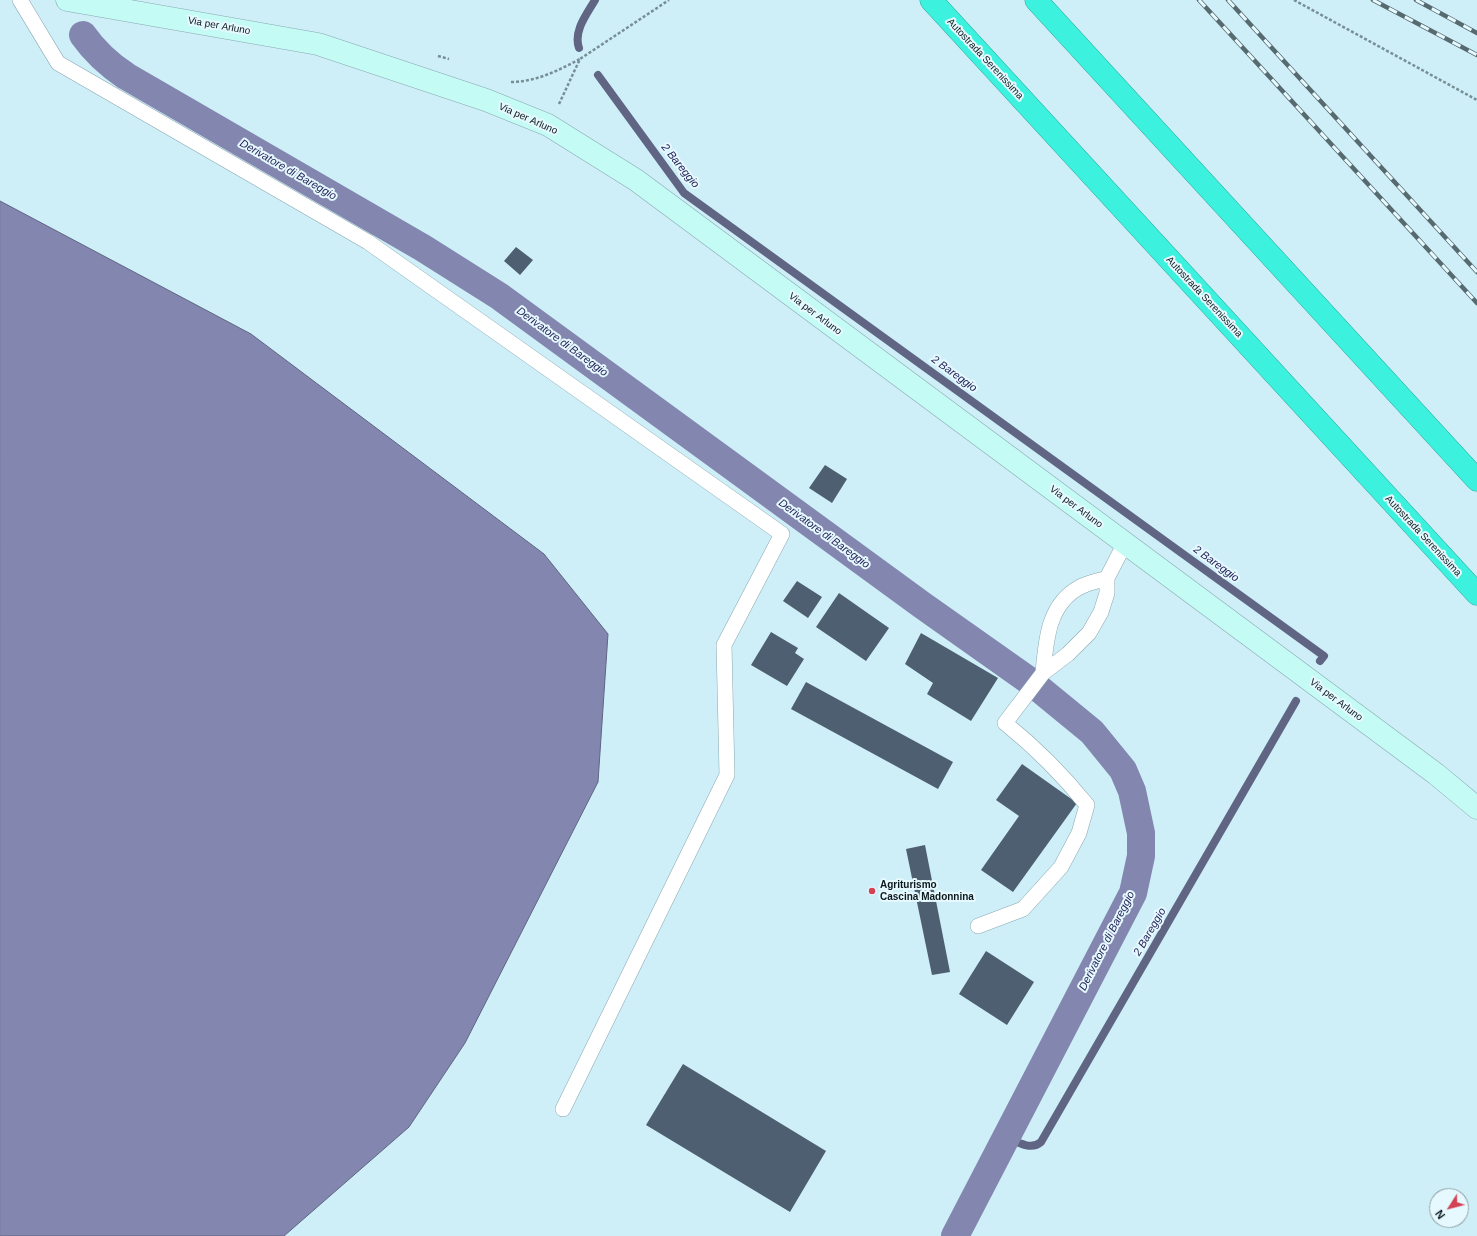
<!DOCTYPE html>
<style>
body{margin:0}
#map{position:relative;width:1477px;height:1236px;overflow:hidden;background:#ceeff8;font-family:Arial,sans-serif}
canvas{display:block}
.north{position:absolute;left:1429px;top:1188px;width:40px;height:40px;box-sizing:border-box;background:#e6f9ff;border:1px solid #8f9fa4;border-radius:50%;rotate:234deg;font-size:11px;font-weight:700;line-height:16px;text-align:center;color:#0c181b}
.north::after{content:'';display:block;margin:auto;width:14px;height:18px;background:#d34353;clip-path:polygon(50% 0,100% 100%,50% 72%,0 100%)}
</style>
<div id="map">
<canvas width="1477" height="1236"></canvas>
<div class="north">N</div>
</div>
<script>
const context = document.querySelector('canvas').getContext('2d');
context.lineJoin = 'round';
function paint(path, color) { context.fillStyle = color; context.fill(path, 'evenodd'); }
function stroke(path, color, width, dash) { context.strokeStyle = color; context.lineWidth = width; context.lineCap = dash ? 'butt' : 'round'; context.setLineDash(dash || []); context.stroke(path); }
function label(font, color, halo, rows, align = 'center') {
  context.font = font + ' Arial,sans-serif'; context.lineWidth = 4; context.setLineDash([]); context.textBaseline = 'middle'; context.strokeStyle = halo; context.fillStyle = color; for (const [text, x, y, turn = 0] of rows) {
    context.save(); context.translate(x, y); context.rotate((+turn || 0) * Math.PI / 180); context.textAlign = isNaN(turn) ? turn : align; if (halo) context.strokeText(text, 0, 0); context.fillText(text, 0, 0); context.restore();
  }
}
const water = new Path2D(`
 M0,201l251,133 293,220 64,80 -10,148 -133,261 -56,84 -125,109h-284z`);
const stream = new Path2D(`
 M579,48c-6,-17 8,-34 16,-48
 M598,75l86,118 640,463 -4,5
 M1006,1137c11,5 25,14 35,5l255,-441`);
const canal = new Path2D(`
 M83,35c12,17 25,29 43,41l297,172 76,48 423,309 109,77 61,50 31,38 9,21 9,42v23l-8,37 -178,343`);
const building = new Path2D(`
 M516,247l17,13 -13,15 -16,-14z
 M825,465l22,14 -15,24 -23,-15z
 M797,581l25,16 -14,21 -25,-17z
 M839,593l50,35 -23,33 -50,-34z
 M771,632l27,16 -3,5 9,6 -17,27 -36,-21z
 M921,633l77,45 -27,43 -44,-27 6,-11 -28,-19z
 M806,682l147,80 -15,27 -147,-80z
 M1022,764l55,39 -64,89 -32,-22 38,-54 -23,-16z
 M925,845l25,127 -18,3 -26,-126z
 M986,951l48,31 -27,43 -48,-31z
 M683,1064l143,87 -36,61 -144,-87z`);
const path = new Path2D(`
 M1294,0l183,100
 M438,56l11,3
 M511,82c25,0 48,-12 69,-23
 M559,104l21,-45 89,-59`);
const lane = new Path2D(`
 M20,0l38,63 310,179 414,292 -58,111 3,130 -164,334
 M1043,673c3,-33 5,-69 37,-86 8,-4 18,-6 27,-9
 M978,926l45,-17 38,-42 18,-34 8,-28c-25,-31 -51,-57 -82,-82l38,-50 25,-19 21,-21 12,-21 6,-19v-15l18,-35`);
const secondary = new Path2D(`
 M67,0l251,44 168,56 62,25 88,55 800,594 41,34`);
const highway = new Path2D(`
 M931,0l546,594
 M1036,0l441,480`);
const rail = new Path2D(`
 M1199,0l278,303
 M1228,0l249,272
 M1373,0l104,55
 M1416,0l61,33`);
const markers = [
 [872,891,4,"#d34353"]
];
const streetNames = [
 ["Via per Arluno",219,26,10],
 ["Autostrada Serenissima",985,59,47],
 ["Via per Arluno",528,119,24],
 ["Autostrada Serenissima",1204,297,47],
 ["Via per Arluno",815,314,37],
 ["Via per Arluno",1076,507,37],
 ["Autostrada Serenissima",1423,536,47],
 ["Via per Arluno",1336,700,37]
];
const poiNames = [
 ["Agriturismo",880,885],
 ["Cascina Madonnina",880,897]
];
const waterNames = [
 ["2 Bareggio",680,166,51],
 ["Derivatore di Bareggio",288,170,30],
 ["Derivatore di Bareggio",562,342,36],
 ["2 Bareggio",954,374,36],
 ["Derivatore di Bareggio",824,534,36],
 ["2 Bareggio",1216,564,36],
 ["2 Bareggio",1150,932,-60],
 ["Derivatore di Bareggio",1107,941,-63]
];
paint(water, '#8386af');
stroke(water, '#5f6583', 1);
stroke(stream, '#5f6583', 8);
stroke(canal, '#8386af', 28);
paint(building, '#4d5f71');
stroke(lane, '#89a8b0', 16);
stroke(secondary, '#89a8b0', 23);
stroke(highway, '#2ba69a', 23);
stroke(path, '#778e95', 2.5, [3, 2]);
stroke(lane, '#fff', 15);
stroke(secondary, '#c4fbf5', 22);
stroke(highway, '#3cf2de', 22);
stroke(rail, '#566a70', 4.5);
stroke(rail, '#e6f9ff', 3, [9]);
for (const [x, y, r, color] of markers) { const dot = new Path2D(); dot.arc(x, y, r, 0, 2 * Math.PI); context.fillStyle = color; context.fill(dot); stroke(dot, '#e6f9ff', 1.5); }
label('10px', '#0c181b', '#e6f9ff', streetNames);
label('bold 10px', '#0c181b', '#e6f9ff', poiNames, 'left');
label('italic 11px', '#262458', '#e6f9ff', waterNames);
</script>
